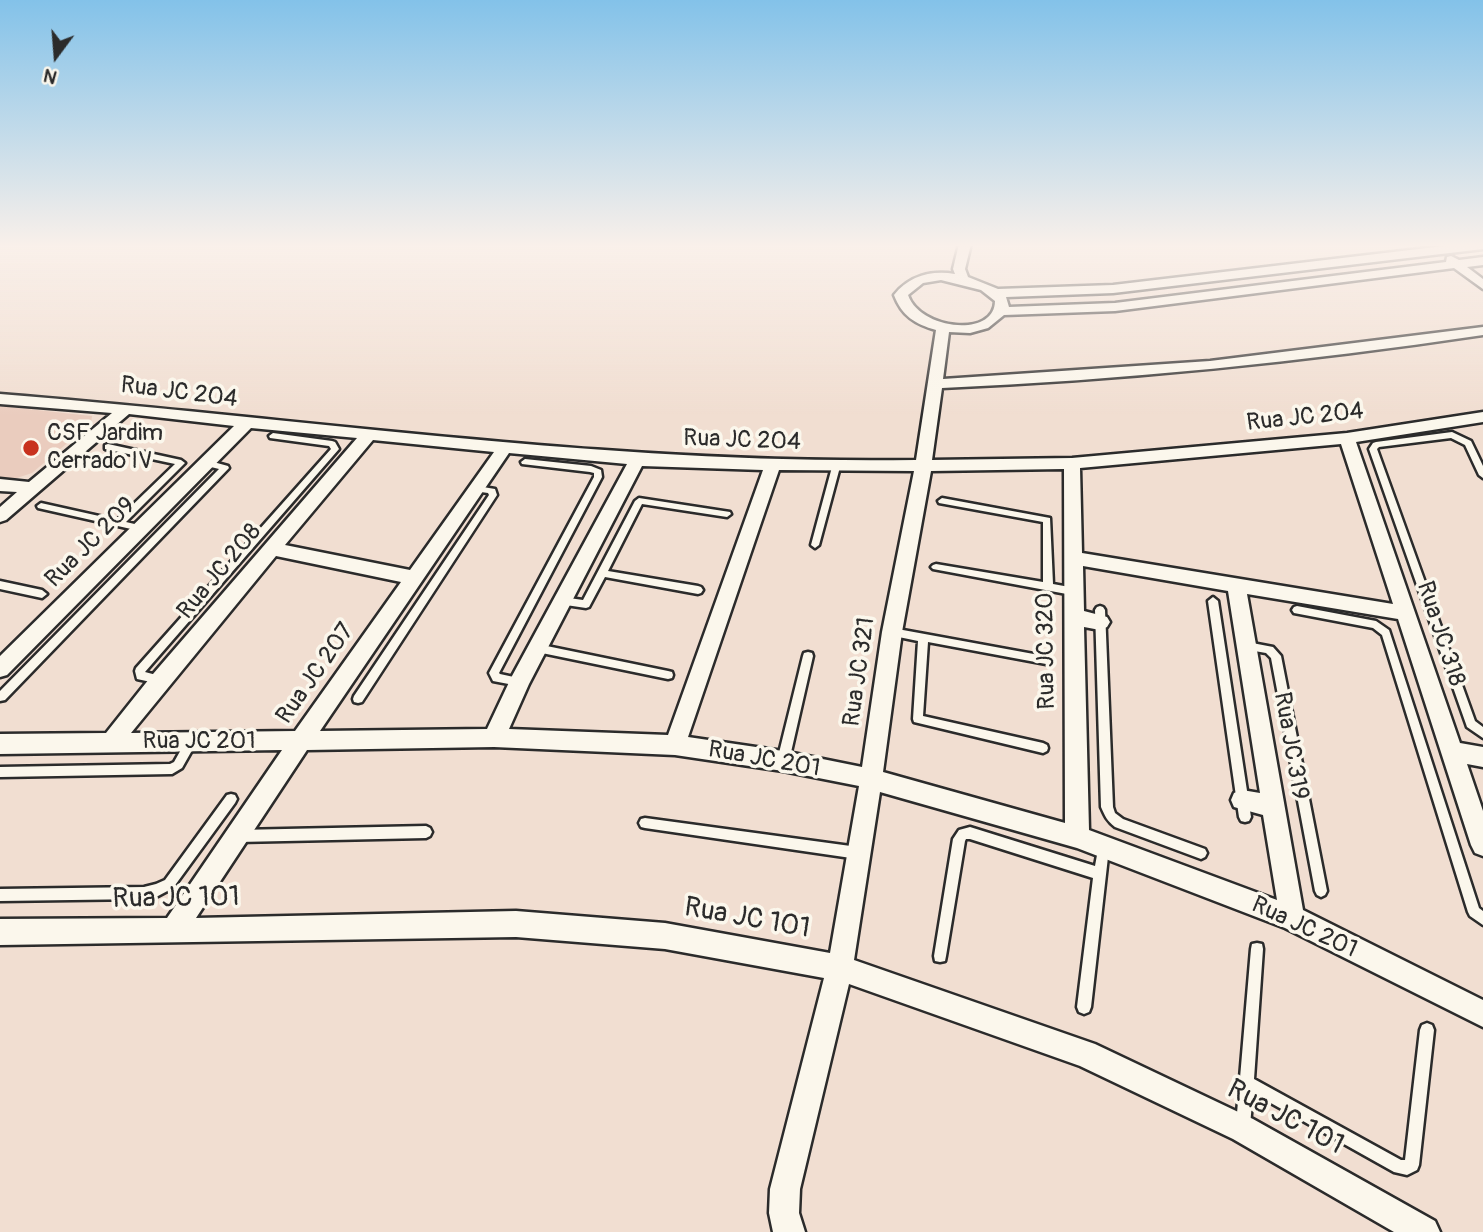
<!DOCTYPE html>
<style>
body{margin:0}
#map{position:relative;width:1483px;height:1232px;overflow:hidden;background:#f1ded1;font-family:Pangolin,sans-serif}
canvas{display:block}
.north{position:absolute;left:21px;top:21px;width:70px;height:70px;-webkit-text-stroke:5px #fbf7ec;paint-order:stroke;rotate:196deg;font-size:19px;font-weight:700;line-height:28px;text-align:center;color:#2b2b2b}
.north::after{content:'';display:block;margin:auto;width:24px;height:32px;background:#2b2b2b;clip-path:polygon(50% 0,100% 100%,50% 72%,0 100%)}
</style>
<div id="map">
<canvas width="1483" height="1232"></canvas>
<div class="north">N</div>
</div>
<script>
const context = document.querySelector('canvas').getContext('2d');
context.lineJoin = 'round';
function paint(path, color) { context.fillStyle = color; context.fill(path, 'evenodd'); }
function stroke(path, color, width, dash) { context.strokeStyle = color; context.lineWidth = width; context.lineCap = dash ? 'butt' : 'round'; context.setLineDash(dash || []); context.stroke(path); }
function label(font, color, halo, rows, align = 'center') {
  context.font = font + ' Pangolin,sans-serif'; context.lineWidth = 7; context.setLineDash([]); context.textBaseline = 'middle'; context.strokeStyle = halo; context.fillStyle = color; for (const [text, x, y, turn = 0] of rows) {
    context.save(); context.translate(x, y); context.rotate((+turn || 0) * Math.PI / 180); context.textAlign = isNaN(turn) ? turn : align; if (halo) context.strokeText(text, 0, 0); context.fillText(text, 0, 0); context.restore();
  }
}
const built = new Path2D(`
 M0,406l92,10 -1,7 -59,50 -18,6 -14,-2z`);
const service = new Path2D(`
 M1452,432l19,9 12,25v12l-4,-3 -14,-30 -14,-7 -72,9 -2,2 98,272 8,6v11l-16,-11 -1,-3 -97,-275 4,-6 3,-1z
 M273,433l59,8 3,1 4,7 -194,223 19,5 1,3 -1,3 -4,1 -23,-5 -2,-8 1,-3 195,-219 -2,-3 -59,-8 -1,-2z
 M108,444l73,16 4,3 -59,59 17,4 1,2 -1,2 -3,1 -102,-23 -1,-2 4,-3 76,17 58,-56 -70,-15v-4z
 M525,459l66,7 10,4 1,7 -103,196 1,1 23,5 1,3 -1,3 -4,1 -26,-5 -4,-8 105,-196v-4l-4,-1 -68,-8 -1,-2z
 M206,460l22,6 1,2 -224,232 -5,1v-10l219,-222 -16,-4v-4z
 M836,464l4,3 -21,78 -4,3 -4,-3 21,-78z
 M477,486l18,3 2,6 -135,207 -4,1 -4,-1 -1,-3 1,-3 135,-201 -1,-2 -14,-2 -1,-2z
 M639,498l91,14 1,2 -4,3 -85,-13 -34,67 90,15 3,1 2,3 -2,3 -3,1 -93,-17 -16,30 -3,1 -27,-4 -2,-3 2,-3 3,-1 21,3 52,-99z
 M942,498l108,20 3,66 22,4 2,3 -2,3 -3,1 -139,-26 -2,-2 2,-2 3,-1 107,18v-60l-104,-19 -1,-2z
 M0,581l42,9 5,4 -5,4 -42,-9z
 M1213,597l5,4 33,216 -2,4 -4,1 -4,-1 -2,-4 -31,-216z
 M1100,606l3,1 2,3 8,197 2,6 8,6 82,30 2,4 -2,4 -4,2 -86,-32c-8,-6 -10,-11 -14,-20l-6,-197 2,-3z
 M1297,606l79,15 13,9 90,278 4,3v14l-13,-9 -2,-4 -86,-277 -9,-7 -79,-15 -2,-3 2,-3z
 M892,628l158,29 1,3 -1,3 -4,1 -118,-22 -5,74 120,27 4,2 1,3 -1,3 -4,2 -129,-31 -1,-3 5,-78 -29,-6 -2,-3 2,-3z
 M1247,642l26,5 8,9 46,235 -2,4 -4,2 -4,-2 -2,-4 -44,-233 -5,-5 -23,-4 -1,-3 1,-3z
 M537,644l131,27 4,1 1,3 -1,3 -4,1 -131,-27 -4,-1 -1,-3 1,-3z
 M808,652l4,1 1,3 -24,105 -2,3 -4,2 -4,-2 -2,-3 26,-105 1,-3z
 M191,737l4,2 1,3 -1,3 -13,23 -10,6 -172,3v-10l170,-3 4,-2 13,-23z
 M231,794l4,1 2,4 -2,4 -62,85 -15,8 -14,3 -144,2v-12l144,-2 12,-3 9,-4 62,-85z
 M645,818l213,29 4,2 2,4 -2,4 -4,2 -213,-31 -4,-1 -2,-4 2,-4z
 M426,826l4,2 2,4 -2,4 -4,2 -188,4 -4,-2 -2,-4 2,-4 4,-2z
 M970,827l125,39 4,-22 4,-2 4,2 2,4 -18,159 -2,5 -5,2 -5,-2 -2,-5 16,-129 -123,-39h-4l-1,2 -19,115 -1,5 -5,1 -5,-1 -1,-5 19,-117 6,-9z
 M1257,943l5,1 1,5 -9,130 147,81h4l15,-130 2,-5 5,-2 5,2 2,5 -15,135 -2,5 -10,5 -13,-3 -141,-79 -3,32 -2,5 -5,2 -5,-2 -2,-5 15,-176 1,-5z`);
const minor = new Path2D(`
 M959,244h12l-6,25 3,8 30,12 115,-4 348,-41h22v5l-370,44 -107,4 3,10 106,-4 331,-41 1,-5 4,-1 8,4 24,-3v8l-16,2 16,12v10l-29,-21 -339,43 -111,4 -16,13 -18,5 -21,-1 -6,47 267,-18 273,-34v8c-180,27 -360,45 -541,53l-10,72 140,-2 275,-25 136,-21v10l-127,20 104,301 23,4v20l-16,-3 16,47v45l-8,-3 -4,-8 -73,-226 -151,-25 56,316 180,90v27l-198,-99 -208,-80 -197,-56 -26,168 241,84 158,75 182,102 5,11h-46l-161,-93 -153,-73 -231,-82 -49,205 -1,24 6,19h-32l-4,-19 1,-24 54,-211 -159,-29 -149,-12 -516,8v-26l167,-1 115,-168 -282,4v-20l106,-1 47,-59 204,-236 -106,-10 -244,247 -7,2v-21l234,-230 -105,-12 -123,106 -6,2v-15l17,-15 -17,-1v-12l29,3 83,-69 -112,-9v-10c305,24 609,71 916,66l20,-130c-21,-6 -34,-14 -42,-35 15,-19 37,-25 61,-21l-2,-5zM941,280l40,10 14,11c0,37 -75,29 -87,-6l15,-12zM373,440l121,12 -84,118 -125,-25zM1341,444l52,160 -311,-51 -2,-85zM509,453l118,11 -115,212 -25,53 -167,2zM642,466l121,4 -95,265 -159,-6 20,-45zM1064,469l1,354 -182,-51 19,-140 29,-161zM779,470l135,1 -32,161 -20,135 -79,-16 -95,-14zM276,556l125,26 -106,149 -164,2zM1083,566l145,25 32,202 -18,-3 -8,3 -3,7 3,7 29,8 14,85 -188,-70 -5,-203 16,3 7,-3 3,-5 -3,-5 -23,-6zM494,747l181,8 108,16 76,15 -29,167 -165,-30 -149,-12 -320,7 111,-168z`);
const markers = [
 [31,448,9,"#c8321e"]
];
const streetNames = [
 ["Rua JC 204",179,393,7],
 ["Rua JC 204",1305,418,-6],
 ["Rua JC 204",742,441,2],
 ["Rua JC 209",91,543,-45],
 ["Rua JC 208",220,572,-50],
 ["Rua JC 318",1440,634,72],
 ["Rua JC 320",1047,651,-91],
 ["Rua JC 321",860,672,-82],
 ["Rua JC 207",316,674,-55],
 ["Rua JC 201",199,742],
 ["Rua JC 319",1290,746,80],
 ["Rua JC 201",764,760,10],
 ["Rua JC 201",1304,928,25]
];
const poiNames = [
 ["CSF Jardim",47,434],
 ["Cerrado IV",47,462]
];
const nearStreetnames = [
 ["Rua JC 101",176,899,-1],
 ["Rua JC 101",747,919,10],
 ["Rua JC 101",1285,1118,28]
];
paint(built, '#eaccbe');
stroke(service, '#2b2b2b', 5);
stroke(minor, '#2b2b2b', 5);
paint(service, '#fbf7ec');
paint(minor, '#fbf7ec');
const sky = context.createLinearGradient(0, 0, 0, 416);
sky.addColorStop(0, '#83c2e9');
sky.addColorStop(0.59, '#f9f0ea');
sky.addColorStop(1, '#f9f0ea00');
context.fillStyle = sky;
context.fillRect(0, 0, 1483, 416);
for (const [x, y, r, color] of markers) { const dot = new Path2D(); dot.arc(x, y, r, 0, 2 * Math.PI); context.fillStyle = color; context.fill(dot); stroke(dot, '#fbf7ec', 2.5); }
label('24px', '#2b2b2b', '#fbf7ec', streetNames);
label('24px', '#2b2b2b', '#fbf7ec', poiNames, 'left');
label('28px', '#2b2b2b', '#fbf7ec', nearStreetnames);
</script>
